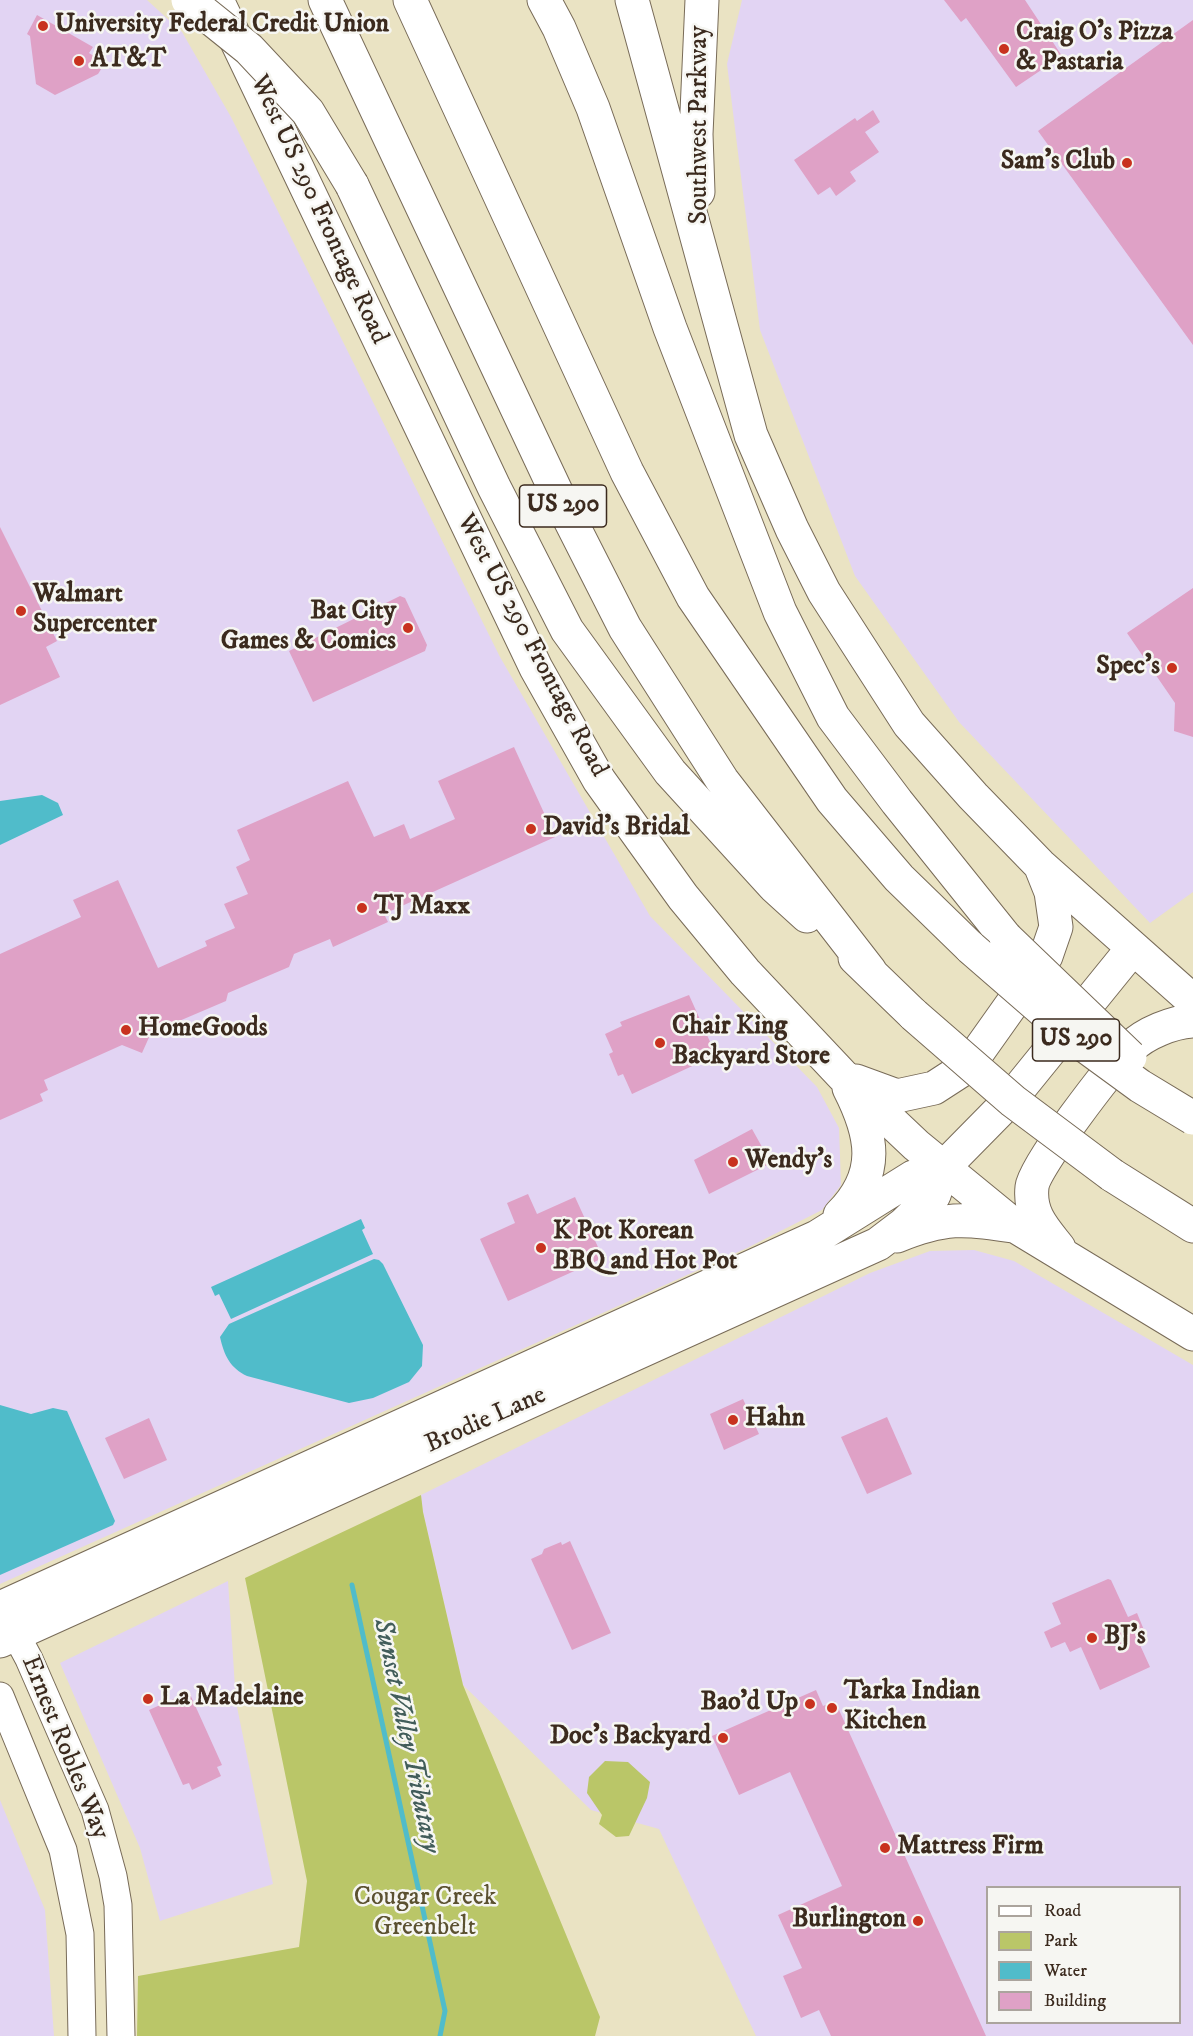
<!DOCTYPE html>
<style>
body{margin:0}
#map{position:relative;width:1193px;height:2036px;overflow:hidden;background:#eae3c3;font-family:"IM FELL DW Pica",serif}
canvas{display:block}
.legend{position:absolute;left:986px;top:1886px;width:195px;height:138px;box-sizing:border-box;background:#f6f6f2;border:2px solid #aba49d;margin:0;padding:8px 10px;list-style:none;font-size:18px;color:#3b2a1e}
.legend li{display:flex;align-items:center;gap:12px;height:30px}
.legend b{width:30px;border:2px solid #aba49d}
</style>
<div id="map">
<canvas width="1193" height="2036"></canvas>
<ul class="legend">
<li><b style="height:8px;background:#fff"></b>Road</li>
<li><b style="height:16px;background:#bac668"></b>Park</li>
<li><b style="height:16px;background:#50bcca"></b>Water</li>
<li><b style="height:16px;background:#dfa1c6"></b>Building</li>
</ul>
</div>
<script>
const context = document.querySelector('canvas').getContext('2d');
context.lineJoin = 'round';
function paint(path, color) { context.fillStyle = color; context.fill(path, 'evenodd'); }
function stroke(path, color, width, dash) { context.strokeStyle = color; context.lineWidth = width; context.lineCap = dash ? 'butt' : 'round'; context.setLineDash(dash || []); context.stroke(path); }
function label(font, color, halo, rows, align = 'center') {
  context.font = font + ' "IM FELL DW Pica",serif'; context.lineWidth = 5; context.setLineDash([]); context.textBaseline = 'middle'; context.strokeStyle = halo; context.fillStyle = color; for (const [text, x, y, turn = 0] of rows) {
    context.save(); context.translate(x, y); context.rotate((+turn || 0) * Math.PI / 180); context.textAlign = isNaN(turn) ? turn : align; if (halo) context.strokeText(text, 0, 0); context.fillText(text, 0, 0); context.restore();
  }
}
const built = new Path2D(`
 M0,0h147l35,32 49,85 269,540 150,259 167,171 22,41 2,57 -19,25 -75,38 -747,336z
 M742,0h451v892l-43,31 -191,-201 -104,-146 -95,-246 -33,-266z
 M974,1250l40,11 179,104v671h-437l-97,-207 -68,-19 -128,-125 -40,-173 -2,-17 449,-222 60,-22zM988,1888h192v134h-192z
 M228,1581l8,121 37,182 -113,37 -20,-73 -80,-185z
 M0,1800l45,110 9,126h-54z`);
const green = new Path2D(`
 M421,1495l2,17 40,173 137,332 -5,19h-458l1,-60 161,-29 8,-66 -62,-303z
 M605,1761l23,1 22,20 -3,16 -18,38 -13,1 -17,-13 3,-9 -15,-22 2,-16z`);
const water = new Path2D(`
 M42,795l16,8 5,12 -63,30v-44z
 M361,1219l4,9 -3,2 11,24 -142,65 -12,-25 -4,2 -4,-9z
 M374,1259l5,1 4,4 40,81 -1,21 -13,16 -36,16 -24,5 -102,-27c-17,-8 -23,-21 -27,-39l9,-13z
 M0,1405l31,9 22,-6 14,3 48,110 -2,4 -113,50z`);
const stream = new Path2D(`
 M352,1585l93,426 -5,25`);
const building = new Path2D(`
 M944,0h81l37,56 -46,31 -50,-69 -5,4z
 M37,15l56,32 -4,6 16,10 -7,11 -43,21 -19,-11 -6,-48 -3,-2z
 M1193,20v325l-155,-214z
 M873,110l7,12 -15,10 14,20 -29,20 6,9 -20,15 -6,-9 -12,8 -24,-35 61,-42 2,3z
 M0,527l57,114 -11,6 14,30 -60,28z
 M1193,588v149l-19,-6 1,-28 -48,-70z
 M400,596l5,2 22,47 -2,6 -112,51 -24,-51z
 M514,747l41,90 -171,77 4,8 -55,25 -3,-8 -36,15 -5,13 -61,26 -2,8 -75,32 -9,20 -20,-8 -78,35 4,10 -8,4 3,7 -43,19v-166l81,-37 -8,-17 45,-20 40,88 49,-22 -2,-5 30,-13 -11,-24 24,-10 -12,-27 14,-7 -13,-30 111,-49 26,56 30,-13 6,15 45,-20 -17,-38z
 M689,995l27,60 -84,39 -9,-20 -5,2 -9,-22 4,-2 -8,-18 17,-8 -2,-4z
 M752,1129l19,34 -62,31 -15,-34z
 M528,1194l9,20 38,-17 28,61 -95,43 -28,-62 35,-16 -8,-20z
 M743,1399l16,35 -35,16 -14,-36z
 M887,1417l25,57 -45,20 -26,-57z
 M149,1418l18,42 -43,19 -19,-41z
 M570,1541l41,92 -39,17 -41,-91 11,-5 2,-5 17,-7 1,3z
 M1108,1579l3,1 17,37 9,-4 7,17 -9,4 15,33 -50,23 -19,-43 -11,5 -5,-10 -14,6 -7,-16 17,-8 -9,-21z
 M816,1690l7,16 12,-5 151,335h-155l-12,-26 -18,8 -18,-42 19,-8 -24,-53 64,-29 -52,-114 -51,23 -27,-59z
 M189,1692l33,73 -5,2 4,9 -29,14 -3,-7 -6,2 -34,-75z`);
const minor = new Path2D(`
 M6,1616l23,43 66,151 18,66 5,29 3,131
 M0,1696l63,154 17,84 2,102`);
const major = new Path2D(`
 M217,0l319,668 63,112 84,117 62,75 98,104 73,69 99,81 178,108
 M632,0l119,435 41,94 32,63 85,132 64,72 67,69 153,136
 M698,192l-2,-58 6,-134
 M856,1081l41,15 37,-8 34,-22 78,-110 10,-29 -5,-35 -10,-25
 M840,1215c41,-41 33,-80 9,-127
 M897,1236c47,-19 67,-18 116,-10
 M1059,1248c-15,-19 -30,-34 -27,-61 2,-21 80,-121 98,-139 15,-15 43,-26 63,-27
 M0,1608l817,-371 96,-60 30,-9
 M0,1641l878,-397 25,-19 31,-30 9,-27 66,-67 124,-153`);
const highway = new Path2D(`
 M325,0l236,502 64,126 97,152 148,191
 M410,0l217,472 66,125 139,203 67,78 72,70
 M544,0l15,28 34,80 77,220 110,284 53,105 64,85 109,136
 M352,185l142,302 73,143 103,142 104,114 33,30
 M855,958l59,57
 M1112,1175l81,51`);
const highwayBridge = new Path2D(`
 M188,0l61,49 59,63 44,73
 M1006,938l124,119
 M971,948l106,92 63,46 53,32
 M914,1015l99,86 99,74`);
const markers = [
 [43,26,6,"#c8321e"],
 [1004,49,6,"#c8321e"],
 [79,61,6,"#c8321e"],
 [1127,163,6,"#c8321e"],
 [21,611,6,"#c8321e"],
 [408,628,6,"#c8321e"],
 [1172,668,6,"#c8321e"],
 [531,829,6,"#c8321e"],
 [362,908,6,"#c8321e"],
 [126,1030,6,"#c8321e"],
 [660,1043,6,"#c8321e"],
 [733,1162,6,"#c8321e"],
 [541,1248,6,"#c8321e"],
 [733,1420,6,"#c8321e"],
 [1092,1638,6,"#c8321e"],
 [148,1699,6,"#c8321e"],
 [810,1704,6,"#c8321e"],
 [832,1708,6,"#c8321e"],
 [723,1738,6,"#c8321e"],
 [885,1848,6,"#c8321e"],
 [918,1921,6,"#c8321e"]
];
const shields = [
 [563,506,87],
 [1076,1040,87]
];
const shieldNames = [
 ["US 290",563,506],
 ["US 290",1076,1040]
];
const poiNames = [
 ["University Federal Credit Union",55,26],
 ["Craig O's Pizza",1016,34],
 ["& Pastaria",1016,64],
 ["AT&T",91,61],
 ["Sam's Club",1115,163,"right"],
 ["Walmart",33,596],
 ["Supercenter",33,626],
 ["Bat City",396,613,"right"],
 ["Games & Comics",396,643,"right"],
 ["Spec's",1160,668,"right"],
 ["David's Bridal",543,829],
 ["TJ Maxx",374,908],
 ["Chair King",672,1028],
 ["Backyard Store",672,1058],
 ["HomeGoods",138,1030],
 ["Wendy's",745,1162],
 ["K Pot Korean",553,1233],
 ["BBQ and Hot Pot",553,1263],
 ["Hahn",745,1420],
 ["BJ's",1104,1638],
 ["Tarka Indian",844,1693],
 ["Kitchen",844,1723],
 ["La Madelaine",160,1699],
 ["Bao'd Up",798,1704,"right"],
 ["Doc's Backyard",711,1738,"right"],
 ["Mattress Firm",897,1848],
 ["Burlington",906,1921,"right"]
];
const streetNames = [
 ["Southwest Parkway",701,125,-90],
 ["West US 290 Frontage Road",318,210,65],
 ["West US 290 Frontage Road",531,646,62],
 ["Brodie Lane",486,1421,-24],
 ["Ernest Robles Way",64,1748,68]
];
const parkNames = [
 ["Cougar Creek",425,1899],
 ["Greenbelt",425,1929]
];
const waterNames = [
 ["Sunset Valley Tributary",405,1736,78]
];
paint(built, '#e2d4f3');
paint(green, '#bac668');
paint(water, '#50bcca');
stroke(stream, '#50bcca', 5);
paint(building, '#dfa1c6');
stroke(minor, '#786b58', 29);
stroke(major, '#786b58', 35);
stroke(highway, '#786b58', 35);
stroke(minor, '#fff', 27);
stroke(major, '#fff', 33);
stroke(highway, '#fff', 33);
stroke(highwayBridge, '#786b58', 35, []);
stroke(highwayBridge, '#fff', 33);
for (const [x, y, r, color] of markers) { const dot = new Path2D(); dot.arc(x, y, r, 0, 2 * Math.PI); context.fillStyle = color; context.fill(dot); stroke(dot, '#f6f6f2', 2); }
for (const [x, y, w] of shields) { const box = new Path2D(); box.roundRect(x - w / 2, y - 21, w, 42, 4.5); context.fillStyle = '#f6f6f2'; context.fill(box); stroke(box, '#3b2a1e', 1.5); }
label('bold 24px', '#3b2a1e', null, shieldNames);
label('bold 26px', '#3b2a1e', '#f6f6f2', poiNames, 'left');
label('26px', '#3b2a1e', '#f6f6f2', streetNames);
label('26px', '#5b5130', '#f6f6f2', parkNames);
label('italic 27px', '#425d5a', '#f6f6f2', waterNames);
</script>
